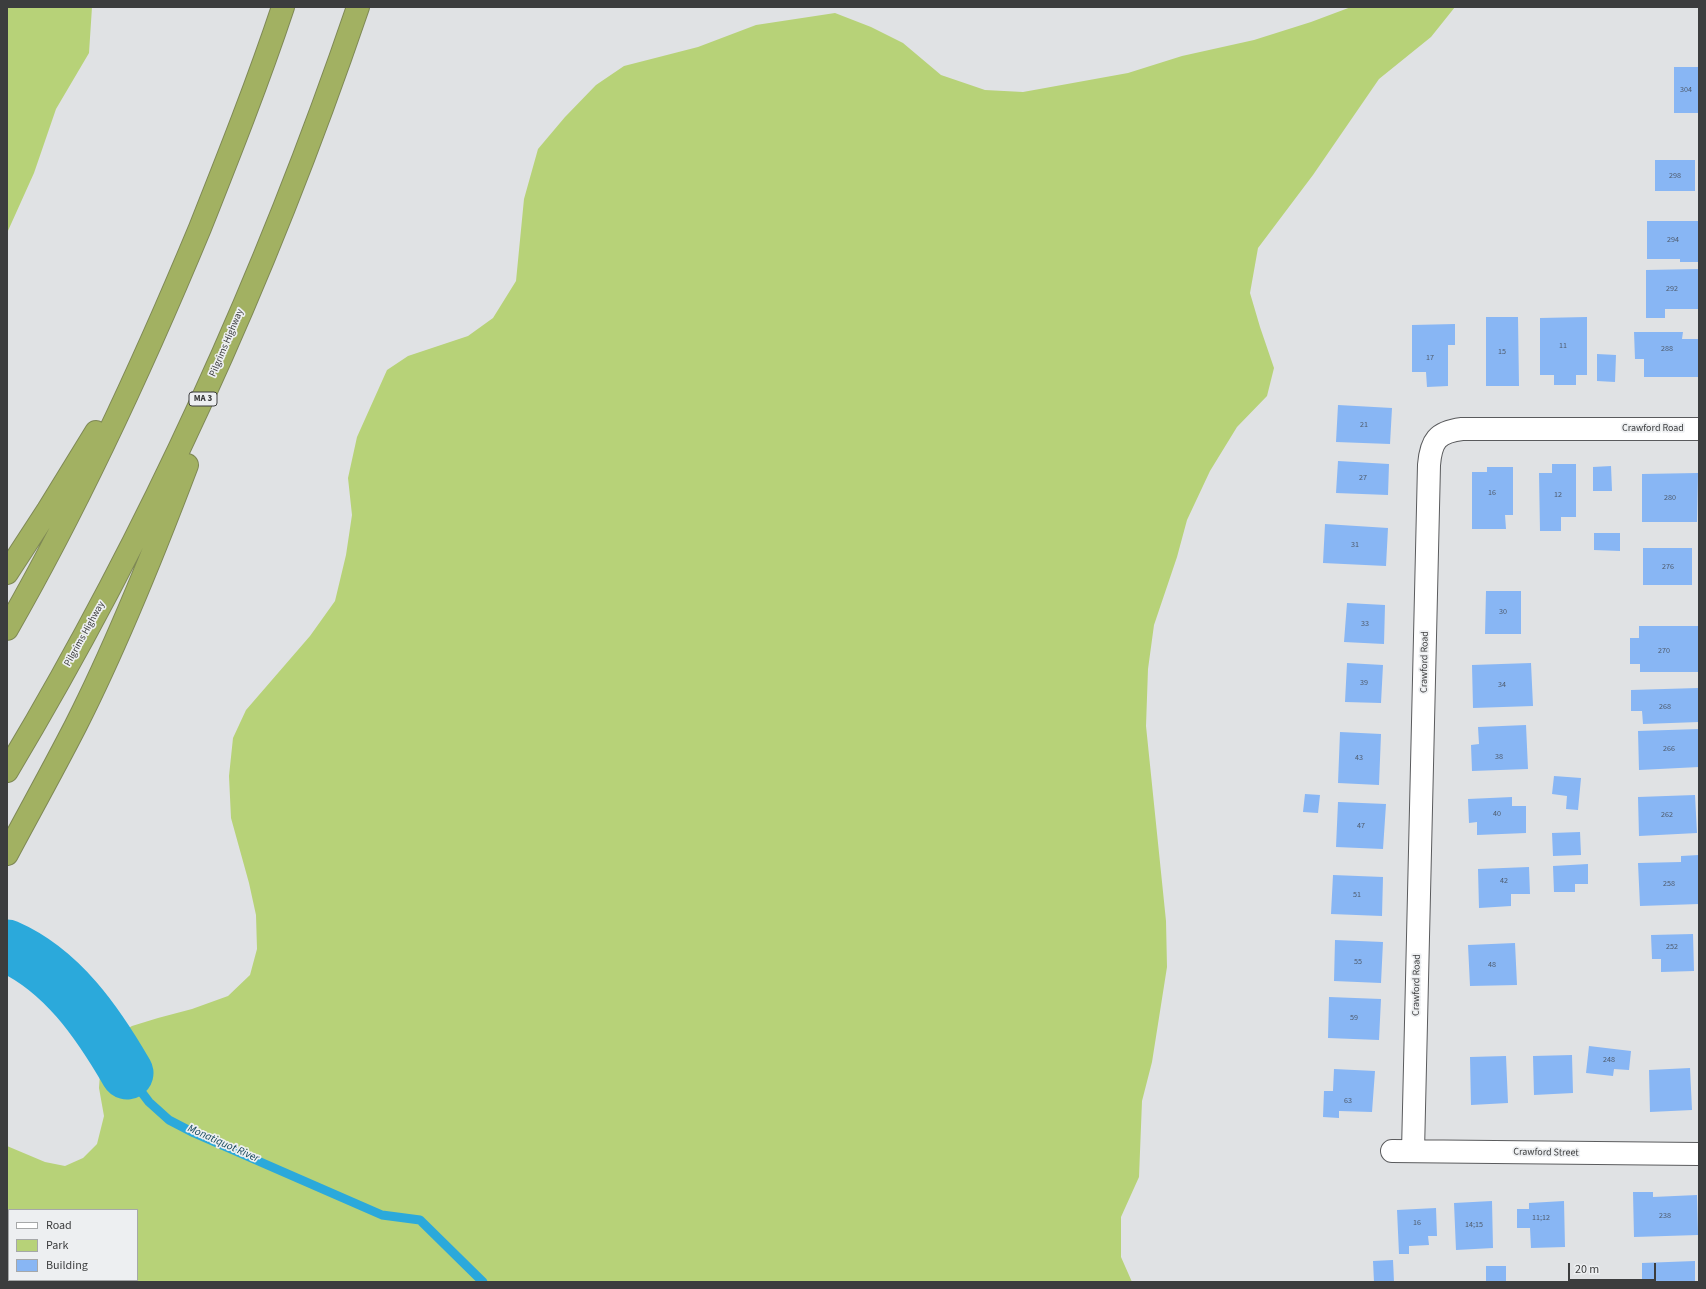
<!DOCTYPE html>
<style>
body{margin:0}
#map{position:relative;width:1706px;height:1289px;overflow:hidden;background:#e0e2e4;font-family:"Source Sans 3",sans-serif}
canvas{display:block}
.frame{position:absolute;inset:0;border:8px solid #3c3d3e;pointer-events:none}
.legend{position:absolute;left:8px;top:1209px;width:130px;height:72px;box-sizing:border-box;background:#edeff1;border:1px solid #a6a8a9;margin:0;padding:5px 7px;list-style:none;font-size:12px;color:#3c3d3e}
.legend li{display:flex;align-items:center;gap:8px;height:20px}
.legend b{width:20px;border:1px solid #a6a8a9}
.scale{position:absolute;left:1568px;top:1263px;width:88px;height:18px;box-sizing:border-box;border:2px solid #3c3d3e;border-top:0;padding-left:5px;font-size:12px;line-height:14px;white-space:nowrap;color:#3c3d3e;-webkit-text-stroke:3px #edeff1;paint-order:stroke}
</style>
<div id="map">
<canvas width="1706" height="1289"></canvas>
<div class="frame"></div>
<ul class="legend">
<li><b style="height:5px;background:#fff"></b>Road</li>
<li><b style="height:11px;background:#b7d278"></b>Park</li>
<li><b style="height:11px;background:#88b6f4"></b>Building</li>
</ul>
<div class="scale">20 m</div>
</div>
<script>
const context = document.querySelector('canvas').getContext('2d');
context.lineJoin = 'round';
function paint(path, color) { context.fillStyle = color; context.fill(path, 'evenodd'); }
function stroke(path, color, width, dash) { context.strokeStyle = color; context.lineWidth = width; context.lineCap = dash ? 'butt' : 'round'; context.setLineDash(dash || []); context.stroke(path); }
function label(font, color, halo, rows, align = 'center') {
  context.font = font + ' "Source Sans 3",sans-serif'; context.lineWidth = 3.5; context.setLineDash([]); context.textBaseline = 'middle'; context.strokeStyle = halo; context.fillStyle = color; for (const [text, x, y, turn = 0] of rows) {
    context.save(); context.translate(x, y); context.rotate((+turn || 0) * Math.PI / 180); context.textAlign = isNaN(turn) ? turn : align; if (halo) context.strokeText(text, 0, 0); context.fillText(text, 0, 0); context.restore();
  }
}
const green = new Path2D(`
 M7,7h85l-3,46 -33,56 -22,64 -27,60z
 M1351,7h104l-24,30 -52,42 -66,96 -55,73 -8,45 10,34 14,41 -7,28 -30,31 -27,44 -23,49 -10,37 -23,68 -6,44 -2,57 20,195 1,46 -15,95 -10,39 -3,76 -18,40v40l11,25h-1125v-136l38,16 20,4 18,-8 14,-14 7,-28 -5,-28 2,-29 15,-24 16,-9 26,-8 34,-9 36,-13 22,-21 7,-26 -1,-34 -7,-32 -18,-65 -2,-42 4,-38 13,-28 64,-74 25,-35 11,-46 6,-40 -4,-37 9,-41 30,-67 21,-14 60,-20 25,-18 23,-37 8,-82 14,-50 27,-32 31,-32 28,-19 74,-19 58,-22 79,-12 36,14 32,16 38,32 44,15 38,2 105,-19 54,-17 72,-16 57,-18zM9,1210h128v70h-128z`);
const stream = new Path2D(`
 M127,1073l22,29 20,18 25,13 188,82 38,5 63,62`);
const river = new Path2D(`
 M7,946c55,24 91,77 120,127`);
const building = new Path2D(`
 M1674,67h25v46h-25z
 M1655,160h40v31h-40z
 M1647,221h52v41h-19v-3h-33z
 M1699,269v40h-34v9h-19v-48z
 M1486,317h32l1,69h-33z
 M1587,317v58h-11v10h-22v-10h-14v-57z
 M1455,324v21h-7v41l-21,1 -1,-15h-14v-47z
 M1634,332h49l-1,7h17v38h-55v-18h-9z
 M1597,354l19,1 -1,27 -18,-1z
 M1338,405l54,3 -2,36 -54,-2z
 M1338,461l51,3 -1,31 -52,-2z
 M1552,464h24v53h-15v14h-21l-1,-58h13z
 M1611,466l1,25h-19v-24z
 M1487,467h26v48h-8l1,14h-34v-57h15z
 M1698,473l-1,49h-55v-48z
 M1325,524l63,4 -2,38 -63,-3z
 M1594,533h26v18l-26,-1z
 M1643,548h49v37h-49z
 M1486,591h35v43h-36z
 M1347,603l38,2 -1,39 -40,-2z
 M1639,626h60v46h-59v-8h-10v-26h9z
 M1347,663l36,2 -2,38 -36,-1z
 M1531,663l2,43 -60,2 -1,-43z
 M1698,688l1,34 -56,2 -1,-13h-11v-21z
 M1526,725l2,44 -56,2 -1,-26 8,-1 -1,-17z
 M1699,729v38l-60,3 -1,-39z
 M1340,732l41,2 -2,51 -41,-2z
 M1554,776l27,2 -3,32 -12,-1 1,-13 -15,-2z
 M1305,794l15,1 -2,18 -15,-1z
 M1695,795l2,38 -58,3 -1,-39z
 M1512,797v9h14v27l-49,2v-13l-8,1 -1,-24z
 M1338,802l48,2 -3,45 -47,-2z
 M1580,832l1,23 -28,1 -1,-23z
 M1699,855v49l-59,2 -2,-43 43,-1v-6z
 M1588,864v20h-13v8h-21l-1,-26z
 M1529,867l1,27h-19v12l-32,2 -1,-39z
 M1333,875l50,2 -1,39 -51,-2z
 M1693,934l1,37 -33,1v-13h-9l-1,-24z
 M1335,940l48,2 -2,41 -47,-2z
 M1515,943l2,42 -47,1 -2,-41z
 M1329,997l52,2 -2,41 -51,-2z
 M1589,1046l42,5 -2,19 -15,-1 -1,7 -27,-3z
 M1572,1055l1,38 -39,2 -1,-39z
 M1506,1056l2,47 -37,2 -1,-48z
 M1690,1068l2,42 -42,2 -1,-42z
 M1334,1069l41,2 -3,41 -33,-1v7l-16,-1 1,-26h9z
 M1633,1192h20v5l44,-2 1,40 -64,2z
 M1492,1201l1,47 -37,2 -2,-47z
 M1564,1201l1,46 -34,1 -1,-20h-13v-19h12v-6z
 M1436,1208l1,28h-9l1,9 -20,1v8h-10l-2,-44z
 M1393,1260l1,22h-20l-1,-21z
 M1695,1261v21h-53v-19z
 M1486,1266h20v16h-20z`);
const minor = new Path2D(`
 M1392,1151l307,3
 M1413,1151l16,-686c2,-24 8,-33 33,-36h237`);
const highway = new Path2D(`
 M7,573l41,-63 48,-78
 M7,629c74,-129 136,-264 193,-401 29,-73 58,-146 83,-221
 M7,771c145,-242 260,-497 351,-764
 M7,854c23,-43 47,-86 69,-129 42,-83 78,-173 111,-260`);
const numberNames = [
 ["304",1686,90],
 ["298",1675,176],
 ["294",1673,240],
 ["292",1672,289],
 ["11",1563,346],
 ["288",1667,349],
 ["15",1502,352],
 ["17",1430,358],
 ["21",1364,425],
 ["27",1363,478],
 ["16",1492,493],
 ["12",1558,495],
 ["280",1670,498],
 ["31",1355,545],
 ["276",1668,567],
 ["30",1503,612],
 ["33",1365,624],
 ["270",1664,651],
 ["39",1364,683],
 ["34",1502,685],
 ["268",1665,707],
 ["266",1669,749],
 ["38",1499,757],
 ["43",1359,758],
 ["40",1497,814],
 ["262",1667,815],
 ["47",1361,826],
 ["42",1504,881],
 ["258",1669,884],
 ["51",1357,895],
 ["252",1672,947],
 ["55",1358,962],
 ["48",1492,965],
 ["59",1354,1018],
 ["248",1609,1060],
 ["63",1348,1101],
 ["238",1665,1216],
 ["11;12",1541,1218],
 ["16",1417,1223],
 ["14;15",1474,1225]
];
const shields = [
 [203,399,28]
];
const shieldNames = [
 ["MA 3",203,399]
];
const streetNames = [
 ["Pilgrims Highway",227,343,-67],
 ["Crawford Road",1653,429],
 ["Pilgrims Highway",85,634,-61],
 ["Crawford Road",1425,662,-89],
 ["Crawford Road",1417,985,-89],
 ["Crawford Street",1546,1153,1]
];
const waterNames = [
 ["Monatiquot River",223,1144,24]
];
paint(green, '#b7d278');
stroke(stream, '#2ba9db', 9);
stroke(river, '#2ba9db', 53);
paint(building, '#88b6f4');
stroke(minor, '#5a5b5d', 24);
stroke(highway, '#7e8855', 24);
stroke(minor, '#fff', 22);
stroke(highway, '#a2b162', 22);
label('8px', '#4f5b6c', null, numberNames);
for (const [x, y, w] of shields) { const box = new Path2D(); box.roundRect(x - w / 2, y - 7, w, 14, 3); context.fillStyle = '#edeff1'; context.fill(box); stroke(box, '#3c3d3e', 1); }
label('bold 9px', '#3c3d3e', null, shieldNames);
label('10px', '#3c3d3e', '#edeff1', streetNames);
label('italic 11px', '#14465b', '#edeff1', waterNames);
</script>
